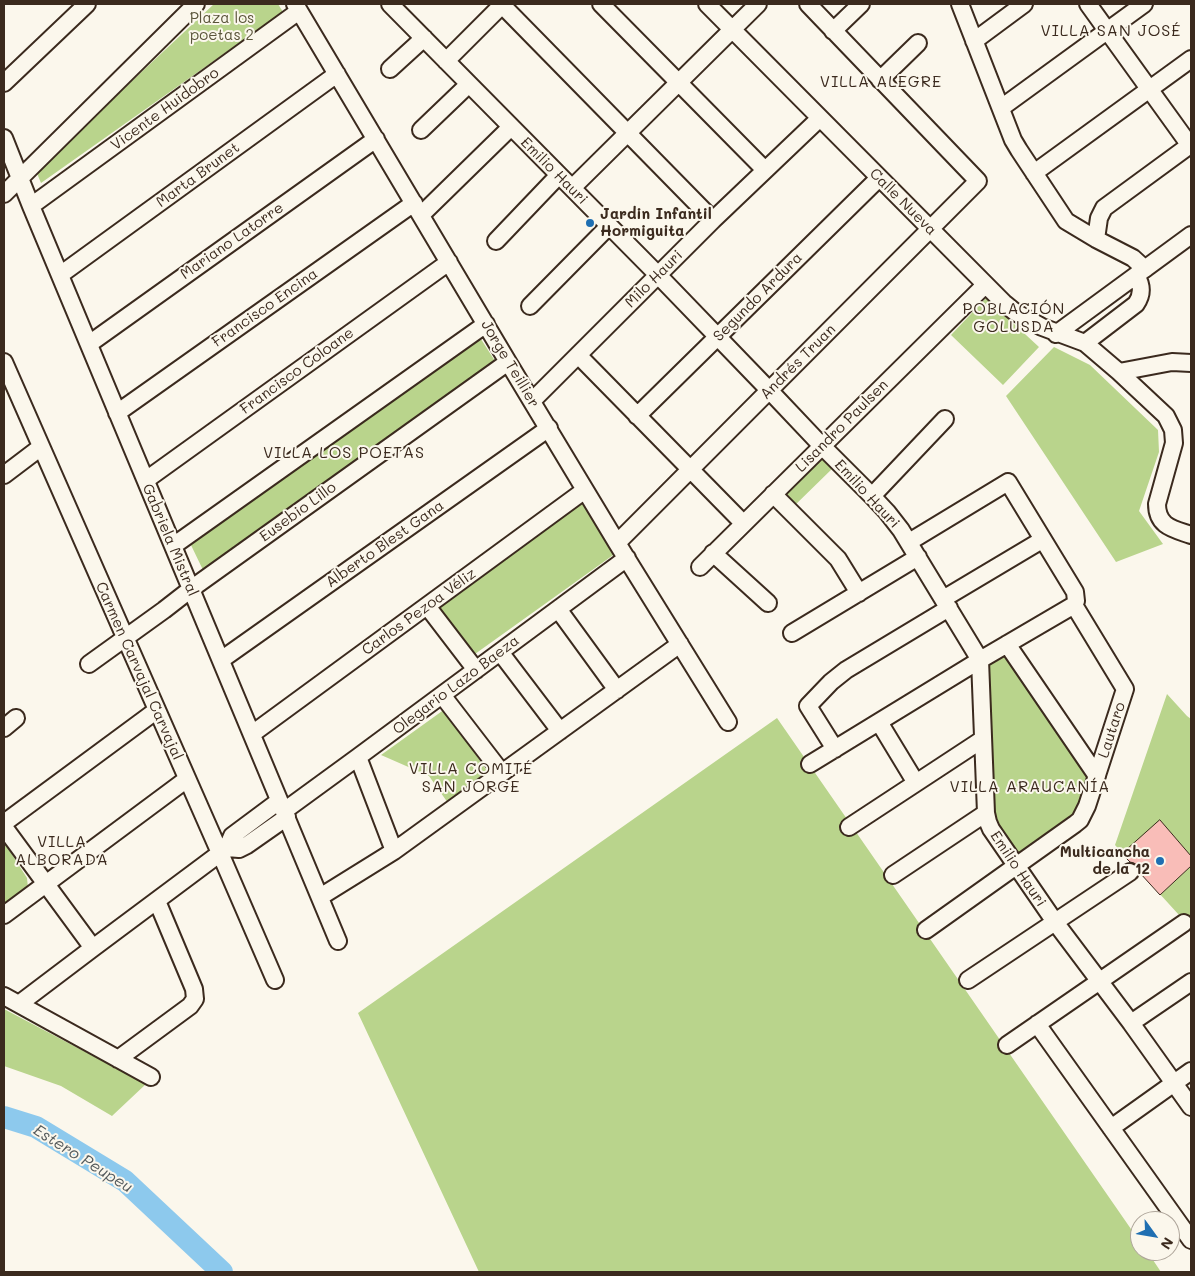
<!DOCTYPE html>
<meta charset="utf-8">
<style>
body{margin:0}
#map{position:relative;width:1195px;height:1276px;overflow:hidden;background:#fbf7ec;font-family:Mali,sans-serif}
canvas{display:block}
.frame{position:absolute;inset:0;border:5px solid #3b2a1e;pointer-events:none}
.north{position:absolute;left:1130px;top:1211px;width:50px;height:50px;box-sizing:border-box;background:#fbf7ec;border:1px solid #aea59a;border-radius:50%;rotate:122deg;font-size:14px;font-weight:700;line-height:20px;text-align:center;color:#3b2a1e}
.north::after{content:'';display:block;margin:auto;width:18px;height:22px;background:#1f6fb2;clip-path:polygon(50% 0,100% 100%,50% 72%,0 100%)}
</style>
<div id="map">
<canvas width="1195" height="1276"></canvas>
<div class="frame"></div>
<div class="north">N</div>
</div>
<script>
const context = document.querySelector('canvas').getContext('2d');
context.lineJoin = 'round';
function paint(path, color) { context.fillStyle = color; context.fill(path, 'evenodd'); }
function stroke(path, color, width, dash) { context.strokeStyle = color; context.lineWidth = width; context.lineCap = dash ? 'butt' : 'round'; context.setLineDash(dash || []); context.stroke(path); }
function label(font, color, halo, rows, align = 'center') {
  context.font = font + ' Mali,sans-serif'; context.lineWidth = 4; context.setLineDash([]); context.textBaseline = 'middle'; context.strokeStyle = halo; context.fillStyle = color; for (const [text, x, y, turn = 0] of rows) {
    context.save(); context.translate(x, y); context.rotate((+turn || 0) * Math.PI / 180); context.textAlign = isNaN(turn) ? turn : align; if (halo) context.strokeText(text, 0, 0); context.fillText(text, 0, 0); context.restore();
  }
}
const green = new Path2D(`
 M214,4h64l5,8 -242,171 -5,-12z
 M986,298l53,49 -36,38 -52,-50z
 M479,336l16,25 -292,209 -13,-27z
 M1054,347l36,18 68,65 1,22 -20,59 24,33 -47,18 -110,-166z
 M821,452l14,14 -44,43 -14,-14z
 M583,497l33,56 -141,101 -42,-53z
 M1007,646l88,130 -11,32 -67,55 -24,-34 -11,-168z
 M1167,694l20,22 4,3v206l-1,2 -75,-82z
 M445,709l42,62 -39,32 -19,-27 -48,-21z
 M777,718l363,524v9h7l14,21h-682l-121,-259z
 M4,842l23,36 1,10 -24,19z
 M4,1009l142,75 -34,32 -51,-30 -57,-20z`);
const river = new Path2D(`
 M4,1117l32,10 89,54 97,91`);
const building = new Path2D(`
 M1160,820l31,36v10l-31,29 -20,-22 -2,-7 -4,-3 -4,-1 -8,-8z`);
const minor = new Path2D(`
 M295,4l213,358 109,181 111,179
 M390,4l268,271 111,115 53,56 50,50 15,16 14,18 79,130 6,153 2,9 3,7 64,93 76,101 60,84
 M501,4l212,216
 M601,4l164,166
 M707,4l297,299 11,9 27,15 43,16 34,29 47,44 7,14 1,13 -17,61c0,23 17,25 34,31
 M960,4l53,136 6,10 47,71 30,18 37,19 12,11
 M1088,4l103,143
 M833,31l28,-27
 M974,41l50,-37
 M446,61l56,-56
 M390,69l34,-31
 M880,80l38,-37
 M4,83l83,-79
 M1001,108l143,-104
 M421,130l48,-46
 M4,138l27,68 307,735
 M1034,173l157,-114
 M572,188l186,-184
 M4,194l192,-190
 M31,206l268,-195
 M421,215l90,-88
 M1096,239l3,-21 5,-10 86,-63
 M496,241l63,-66
 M60,275l277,-201
 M530,306l79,-80
 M1056,334l135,-99
 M1085,343l51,-39c7,-10 6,-19 0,-29
 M89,344l287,-205
 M578,355l165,168
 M4,362l216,491 55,127
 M1119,372l53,-10 19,1
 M532,401l181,-181 107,-102
 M117,413l297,-210
 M637,416l242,-238
 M4,475l37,-28
 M146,480l303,-218
 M773,494l65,65 21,34
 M872,496l73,-77
 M909,542l99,-60 67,110 1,9 -2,4 51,84 -38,117 -7,14 -5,4 -149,106
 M617,543l361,-362 -170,-177
 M173,546l313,-222
 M713,553l55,50
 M700,567l285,-282
 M943,599l99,-59
 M427,606l49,64
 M558,609l59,81
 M792,633l126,-76
 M1007,644l90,132
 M500,652l60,79
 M221,660l328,-232
 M89,664l75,-54 27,-21 317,-227
 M442,695l60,78
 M879,722l37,61
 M4,728l12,-10
 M252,734l333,-244
 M835,749l-27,-43 23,-24 15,-12 103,-62
 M358,757l36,94
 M810,764l170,-104 94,-55
 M284,811l74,-54 269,-199
 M4,823l153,-113
 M4,827l89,121
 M849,827l134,-88
 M227,848l12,1 8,-4 40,-28
 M893,875l93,-62
 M320,897l74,-46 286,-207
 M4,915l183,-136
 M968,980l162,-108
 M4,996l147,81
 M19,1004l74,-56 134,-100 5,-12 47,-35
 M1131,1023l60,-41
 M1037,1024l154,216
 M1007,1045l177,-122
 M118,1059l72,-53 5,-7 -1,-10 -37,-88
 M1111,1128l80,-57`);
const markers = [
 [590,223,5,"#1f6fb2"],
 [1160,861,5,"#1f6fb2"]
];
const parkNames = [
 ["Plaza los",222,18],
 ["poetas 2",222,35]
];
const streetNames = [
 ["Vicente Huidobro",165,109,-36],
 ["Emilio Hauri",554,171,45],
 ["Marta Brunet",198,175,-36],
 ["Calle Nueva",903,202,45],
 ["Mariano Latorre",232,241,-35],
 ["Milo Hauri",654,279,-45],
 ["Segundo Ardura",758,297,-45],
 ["Francisco Encina",265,308,-35],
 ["Andrés Truan",798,362,-45],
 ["Jorge Teillier",510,364,59],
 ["Francisco Coloane",297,371,-36],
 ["Lisandro Paulsen",842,426,-45],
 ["Emilio Hauri",867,494,47],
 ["Eusebio Lillo",298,512,-36],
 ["Gabriela Mistral",170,540,67],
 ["Alberto Blest Gana",385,544,-35],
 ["Carlos Pezoa Véliz",419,612,-36],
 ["Carmen Carvajal Carvajal",139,671,66],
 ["Olegario Lazo Baeza",456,685,-37],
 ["Lautaro",1112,730,-72],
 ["Emilio Hauri",1018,869,56]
];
const poiNames = [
 ["Jardin Infantil",600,214],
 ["Hormiguita",600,231],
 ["Multicancha",1150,852,"right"],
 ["de la 12",1150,869,"right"]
];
const neighbourhoodNames = [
 ["VILLA SAN JOSÉ",1111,31],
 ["VILLA ALEGRE",881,82],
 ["POBLACIÓN",1014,309],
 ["GOLUSDA",1014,327],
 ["VILLA LOS POETAS",344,453],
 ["VILLA COMITÉ",471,769],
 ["SAN JORGE",471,787],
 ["VILLA ARAUCANÍA",1030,787],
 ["VILLA",62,842],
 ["ALBORADA",62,860]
];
const waterNames = [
 ["Estero Peupeu",83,1159,32]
];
paint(green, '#b9d48c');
stroke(river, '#8dc9ed', 22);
paint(building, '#f9bdb8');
stroke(building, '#3b2a1e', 1);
stroke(minor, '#3b2a1e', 20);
stroke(minor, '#fbf7ec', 16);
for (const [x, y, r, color] of markers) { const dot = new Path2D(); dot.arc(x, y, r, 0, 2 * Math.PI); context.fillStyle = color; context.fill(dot); stroke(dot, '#fbf7ec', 2); }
label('15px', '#5a543a', '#fbf7ec', parkNames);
label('15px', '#3b2a1e', '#fbf7ec', streetNames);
label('bold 15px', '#3b2a1e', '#fbf7ec', poiNames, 'left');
context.letterSpacing = '1px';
label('16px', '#3b2a1e', '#fbf7ec', neighbourhoodNames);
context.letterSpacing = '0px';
label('italic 16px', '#545a5c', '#fbf7ec', waterNames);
</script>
